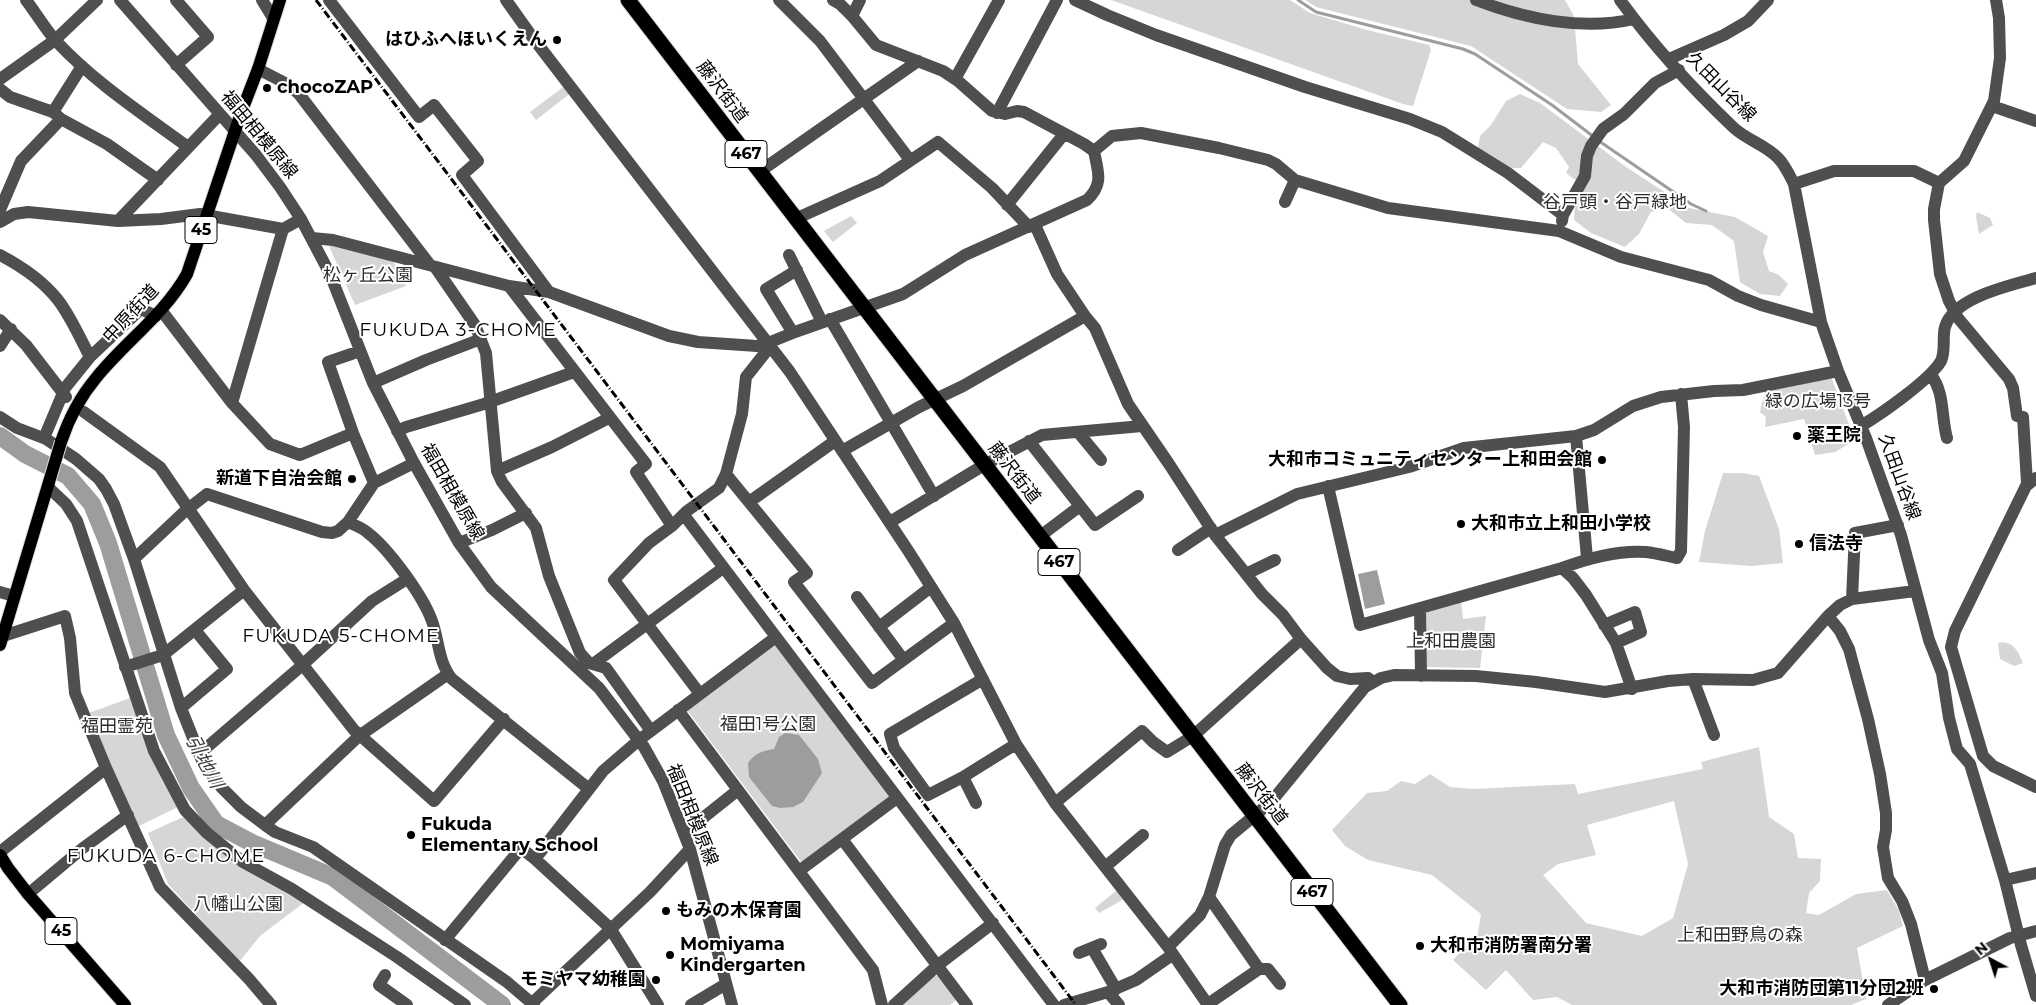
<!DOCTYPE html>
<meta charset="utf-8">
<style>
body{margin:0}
#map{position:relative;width:2036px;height:1005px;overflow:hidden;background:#fff;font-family:Montserrat,sans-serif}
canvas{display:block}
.north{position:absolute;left:1966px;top:935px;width:50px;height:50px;-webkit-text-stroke:4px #fff;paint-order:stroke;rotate:320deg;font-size:14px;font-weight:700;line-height:20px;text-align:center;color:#000}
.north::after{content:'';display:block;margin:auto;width:18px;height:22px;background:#000;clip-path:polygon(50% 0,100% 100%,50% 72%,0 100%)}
</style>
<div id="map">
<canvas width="2036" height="1005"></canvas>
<div class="north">N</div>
</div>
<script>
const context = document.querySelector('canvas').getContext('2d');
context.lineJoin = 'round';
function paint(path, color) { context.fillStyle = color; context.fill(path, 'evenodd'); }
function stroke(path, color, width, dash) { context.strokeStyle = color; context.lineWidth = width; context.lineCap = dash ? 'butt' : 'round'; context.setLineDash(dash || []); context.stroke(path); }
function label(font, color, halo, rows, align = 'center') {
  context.font = font + ' Montserrat,"Noto Sans JP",sans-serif'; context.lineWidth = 4; context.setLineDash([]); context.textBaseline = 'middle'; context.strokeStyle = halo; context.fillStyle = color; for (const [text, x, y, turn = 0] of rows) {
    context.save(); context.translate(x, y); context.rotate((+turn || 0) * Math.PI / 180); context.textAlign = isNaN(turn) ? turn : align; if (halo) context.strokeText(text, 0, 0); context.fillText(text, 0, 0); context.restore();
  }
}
const green = new Path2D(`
 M1111,0h179l20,13 57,17 62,15 2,5 -18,56 -10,-2z
 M1305,0h260l9,16 4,48 33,41 -10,7 -34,-3 -96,-63 -155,-39z
 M566,85l6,7 -36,28 -6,-8z
 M1520,94l20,9 86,64 63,41 46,9 33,19 -5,16 6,19 10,4 9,9 -8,12 -20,-2 -20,-12 -6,-41 -22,-16 -26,-2 -20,-16 -15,5 -12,22 -14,13 -34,-14 -17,-13 1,-15 8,-19 -17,-13 3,-6 -13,-19 -13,-6 -22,26h-14l-29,-20 2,-12 11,-11 15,-24z
 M1977,212l13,6 3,7 -14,9 -3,-18z
 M851,216l6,7 -24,19 -9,-11z
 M332,244l61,17 13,25 -51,19 -26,-59z
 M1831,377l24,63 -20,12 -20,3 -11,-36 -39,8 1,-10 -6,-5 5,-21z
 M1723,473h20l16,3 20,53 4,34 -32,3 -52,-4 6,-31z
 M1461,600l2,19 23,-3 -6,52 -54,-1v-59z
 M1998,643c15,-3 20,8 25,20l-9,3 -14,-7z
 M777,644l115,155 -90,64 -115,-153z
 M130,698c14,41 25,72 48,109l-41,20 -51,-113z
 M1759,747l10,70 25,17 4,24 23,1 -1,22 -11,12 -3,20 13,2 37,-21 31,-4 12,21 4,15 -46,22 9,51 -15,6h-279l-15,-8 -24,3 -27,-30 -20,20 -33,-30 25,-27 3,-19 -49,-39 -64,-15 -23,-14 -13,-16 35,-37 20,-2 14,-10 14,3 15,-10 20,13 24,2 101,-5 3,10 125,-25 -2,-7zM1674,801l14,63 -15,54 -31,18 -56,-13 -43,-48 15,-11 38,-9 -9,-30z
 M183,817l36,32 87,52 -46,35 -21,26 -71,-78 -20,-51z
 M1117,890l7,9 -25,14 -4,-5z
 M933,976h6l17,24 -6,5h-47z`);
const water = new Path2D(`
 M1377,570l8,34 -20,5 -7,-35z
 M785,733l14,2 19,24 4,14 -19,29 -10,5 -13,1 -8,-2 -23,-29 -1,-14c7,-10 14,-12 26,-14l5,-12z`);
const stream = new Path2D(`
 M1298,0l18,12 147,37 12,5 77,51 42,32
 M1599,141l92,63 15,7`);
const river = new Path2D(`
 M0,436l25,18 43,22 24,28 16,39 58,192 25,53 25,36 36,19 81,34 169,128`);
const minor = new Path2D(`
 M26,0c10,13 19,29 30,41 38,41 87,73 132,106
 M120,0l136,155 24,32 21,32 29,55 43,109 41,80 45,80 32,44 108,101 45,59 19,34 27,68 42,156
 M262,0l11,18
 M329,0l90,117 15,-12 44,56 -16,14 87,117
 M506,0l27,38 257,334 119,180 45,71 62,121 39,59 113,144 40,58
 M779,0l41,41 90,119
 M833,0l7,4 12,12 24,29 67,26 15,10 34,30 13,3 12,-3 7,1 60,32 10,7 18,-15 29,-3 78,15 49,12 8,4 19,16 93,28 171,23 62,26 88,23 29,16 23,9 60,17
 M1075,0l32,15 49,20 149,52 105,32 32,13 66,41 55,42
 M1476,0c49,19 107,31 158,19
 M1620,0c32,44 74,90 114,128 13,12 32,17 44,30 7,7 11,16 16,26l27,138 17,49 28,67 35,97 28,105 13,33 7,45 8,31 13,15 35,116 16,65 15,51
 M1996,0l3,18 1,40 -6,43 -30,60 -25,22 -5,26v11l6,54 9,27 9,17 51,61 4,9 4,28 6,1 4,66
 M852,16l8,-16
 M1669,59l55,-24 24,-14 20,-21
 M176,65l32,-28 -32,-37
 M258,69l29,15 12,10 131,171
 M0,79l55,-39 42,-40
 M955,79l44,-79
 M0,89l10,8 43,15 8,7 46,25 51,36
 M1992,106l44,15
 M53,112l29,-46
 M997,113l60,-113
 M759,172l159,-111
 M1794,184l40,-13h80l25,12
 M1285,202l10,-22
 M1007,205l57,-71
 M0,210l21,-49 40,-42
 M795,219l85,-38 58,-39 54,46 37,39
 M118,221l102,-107
 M1562,221l1,-6 22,-39 2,-20 4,-10 12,-17 21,-15 31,-31 24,-13
 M0,222l14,-8 14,-2 90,9 43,-2 39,-5 83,15 18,-10
 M1035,225l22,49 28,42 10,12 33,76 41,60 46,71 47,59 21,21 18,24 26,29 10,8 13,3 18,-1 5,4
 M312,238l21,2 176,46 40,6 120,44 29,6 59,4 11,-3 27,-11 108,-38 62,-39 122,-55c17,-16 11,-28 7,-49
 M0,255c21,11 43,26 58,45 13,17 22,38 32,57
 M789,255l33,67
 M435,267l40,58 11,28 11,118 5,11 34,46 13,48 31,77 9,10 17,5 45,63
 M509,286l137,178 -10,8 36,54 15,-15 32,-23 7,-14 16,-60 4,-37 19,-24 3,-10
 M161,310l71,93 38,41 30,11 53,-22
 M830,319l104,177
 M0,320l26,25 40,52
 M793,333l-27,-44 31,-19
 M0,346l11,-17
 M360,351l-32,11 25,71 21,50
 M1931,375c14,18 10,42 16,63
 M373,383l53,-23 55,-21
 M232,403l51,-174
 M84,412l76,55 84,123 110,140 80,71 70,-82
 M0,417l17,11 29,11 30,20 23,20 7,10 8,15 20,55 47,149 22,55 18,24 20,20 24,18 10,7 38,15 194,135 27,23
 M1861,426c20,-12 69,-46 80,-65 5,-11 1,-23 4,-34 9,-30 64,-41 91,-49
 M397,431l9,-4 78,-23 90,-32
 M1078,432l23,28
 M1576,436l11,122
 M44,438l21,-50 25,-31 51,-48 15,7
 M1029,441l66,84 43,-29
 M842,451l77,-44 44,-21 122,-70
 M497,471l55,-24 57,-29
 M726,474l81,99 -13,9 78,101 82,-60
 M2036,478l-10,8 -71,145 -4,16 32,109 10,10 43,21
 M1328,486l32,139 202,-57c27,-10 55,-18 84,-16 10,1 21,4 31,6l4,-7 3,-124 -3,-33
 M48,487l18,17 11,17 77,230 31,59 22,23 36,29 49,27 105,68 68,48
 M749,502l86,-61
 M684,515l370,490
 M348,522c6,3 15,6 20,11 21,16 55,63 64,88 7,19 6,41 20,58l137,110
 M890,522l94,-57 58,-30 100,-9
 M672,526l-23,17 -35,37 86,114
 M1215,535l82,-41 112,-27 55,-19 112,-12 18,-6 39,-24 28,-9 53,-6 29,-1 95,-19
 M1039,537l41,-31
 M459,543l33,-13 34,-17
 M1178,550l33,-22
 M134,559l50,-47 23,-18 115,38 10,1 6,-2 10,-9 26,-39 40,-20
 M1562,568l11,10 13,17 30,48 16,46
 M1246,574l29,-14
 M0,592l14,4
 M857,597l46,62
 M1852,599l3,-66 43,-8
 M1420,609l1,67
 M1828,616l12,15 9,18 19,70 12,55 6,39v17l-3,17 5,31 14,23 9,23 14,56
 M1604,625l31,-13 6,20 -25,11
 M879,627l52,-40
 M3,636l62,-20 5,22 5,55 31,75 54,119 89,92 22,26
 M593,664l130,-96
 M125,667l38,-12 81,-65
 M983,679l-93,55 4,14 34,47 35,-18 53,-33
 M1693,679l21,56
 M181,708l46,-39 -32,-39
 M678,710l195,260 9,35
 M199,754l100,-86 73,-67 35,-22
 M963,777l13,26
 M1055,803l87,-72 11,11 14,10 26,-16 108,-97
 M265,825l94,-89 89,-62
 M684,833l54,-43
 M842,839l125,166
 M0,852l106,-84
 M535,859l68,-88 36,-31 137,-103
 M1105,867l38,-32
 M799,871l98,-73
 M2005,880l31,-7
 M28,894l55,-46 45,-33
 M445,940l76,-92 14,11 75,69 48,77
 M1168,947l32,-32 9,-18 16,-52 6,-10 40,-33 94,-115 16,-9 13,-3 82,1 60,6 69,10 63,-11 25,-2 60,1 25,-7 50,-57 12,-11 12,-6 63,-8
 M1092,948l24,41
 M1079,953l22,-9
 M1259,969h9l12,15
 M385,975l-6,10 28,20
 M1108,992l11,13
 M532,1003l118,-111 40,-43
 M1208,1004l51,-35 -50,-72
 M691,1005l35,-21
 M894,1005l44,-40 55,-42
 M1064,1005l44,-13 28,-12 36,-25
 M1888,1005l37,-25 85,-42 26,-7`);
const major = new Path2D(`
 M61,442c8,-24 19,-45 35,-64 29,-36 68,-63 91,-104l54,-161 17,-44 22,-69
 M0,645l49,-163
 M0,855l8,13 20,26 97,111`);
const highway = new Path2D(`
 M628,0l772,1005`);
const rail = new Path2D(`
 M316,0l760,1005`);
const majorBridge = new Path2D(`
 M49,482l12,-40`);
const markers = [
 [557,40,5,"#000"],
 [267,88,5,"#000"],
 [1797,436,5,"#000"],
 [1602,460,5,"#000"],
 [352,479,5,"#000"],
 [1461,524,5,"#000"],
 [1799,544,5,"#000"],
 [411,835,5,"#000"],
 [666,911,5,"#000"],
 [1420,946,5,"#000"],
 [670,955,5,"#000"],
 [656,980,5,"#000"],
 [1934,989,5,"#000"]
];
const shields = [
 [746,154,42],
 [201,230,32],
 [1059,562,42],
 [1312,892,42],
 [61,931,32]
];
const shieldNames = [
 ["467",746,154],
 ["45",201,230],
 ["467",1059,562],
 ["467",1312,892],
 ["45",61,931]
];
const poiNames = [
 ["はひふへほいくえん",547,40,"right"],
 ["chocoZAP",277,88],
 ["薬王院",1807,436],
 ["大和市コミュニティセンター上和田会館",1592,460,"right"],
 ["新道下自治会館",342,479,"right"],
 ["大和市立上和田小学校",1471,524],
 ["信法寺",1809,544],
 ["Fukuda",421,825],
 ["Elementary School",421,846],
 ["もみの木保育園",676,911],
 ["Momiyama",680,945],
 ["Kindergarten",680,966],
 ["大和市消防署南分署",1430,946],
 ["モミヤマ幼稚園",646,980,"right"],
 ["大和市消防団第11分団2班",1924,989,"right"]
];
const streetNames = [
 ["久田山谷線",1721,87,45],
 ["藤沢街道",722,92,53],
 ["福田相模原線",259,135,50],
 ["中原街道",131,314,-47],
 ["藤沢街道",1014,473,52],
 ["久田山谷線",1899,477,70],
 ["福田相模原線",452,492,60],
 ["藤沢街道",1261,794,52],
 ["福田相模原線",692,815,68]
];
const parkNames = [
 ["谷戸頭・谷戸緑地",1615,203],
 ["松ヶ丘公園",368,276],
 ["緑の広場13号",1818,402],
 ["上和田農園",1451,642],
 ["福田1号公園",768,725],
 ["福田霊苑",117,727],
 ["八幡山公園",238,905],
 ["上和田野鳥の森",1740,936]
];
const neighbourhoodNames = [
 ["FUKUDA 3-CHOME",458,330],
 ["FUKUDA 5-CHOME",341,636],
 ["FUKUDA 6-CHOME",166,856]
];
const waterNames = [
 ["引地川",204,762,62]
];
paint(green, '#d6d6d6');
paint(water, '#9d9d9d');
stroke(stream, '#9d9d9d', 3);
stroke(river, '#9d9d9d', 18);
stroke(major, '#dbdbdb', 14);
stroke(highway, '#dbdbdb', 17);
stroke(minor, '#4f4f4f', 12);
stroke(major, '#000', 12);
stroke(highway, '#000', 15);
stroke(rail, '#000', 3, [8, 2.5, 1, 2.5]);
stroke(majorBridge, '#dbdbdb', 14, []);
stroke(majorBridge, '#000', 12);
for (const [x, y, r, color] of markers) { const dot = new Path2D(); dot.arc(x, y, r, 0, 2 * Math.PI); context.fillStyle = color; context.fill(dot); stroke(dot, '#fff', 2); }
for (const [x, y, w] of shields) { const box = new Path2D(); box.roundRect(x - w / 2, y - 13.5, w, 27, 4); context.fillStyle = '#fff'; context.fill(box); stroke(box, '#000', 1); }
label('bold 16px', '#000', null, shieldNames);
label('bold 18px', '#000', '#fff', poiNames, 'left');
label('18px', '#000', '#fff', streetNames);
label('18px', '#2d2d2d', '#fff', parkNames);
context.letterSpacing = '1px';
label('19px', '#000', '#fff', neighbourhoodNames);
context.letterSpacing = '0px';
label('italic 19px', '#3e3e3e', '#fff', waterNames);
</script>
